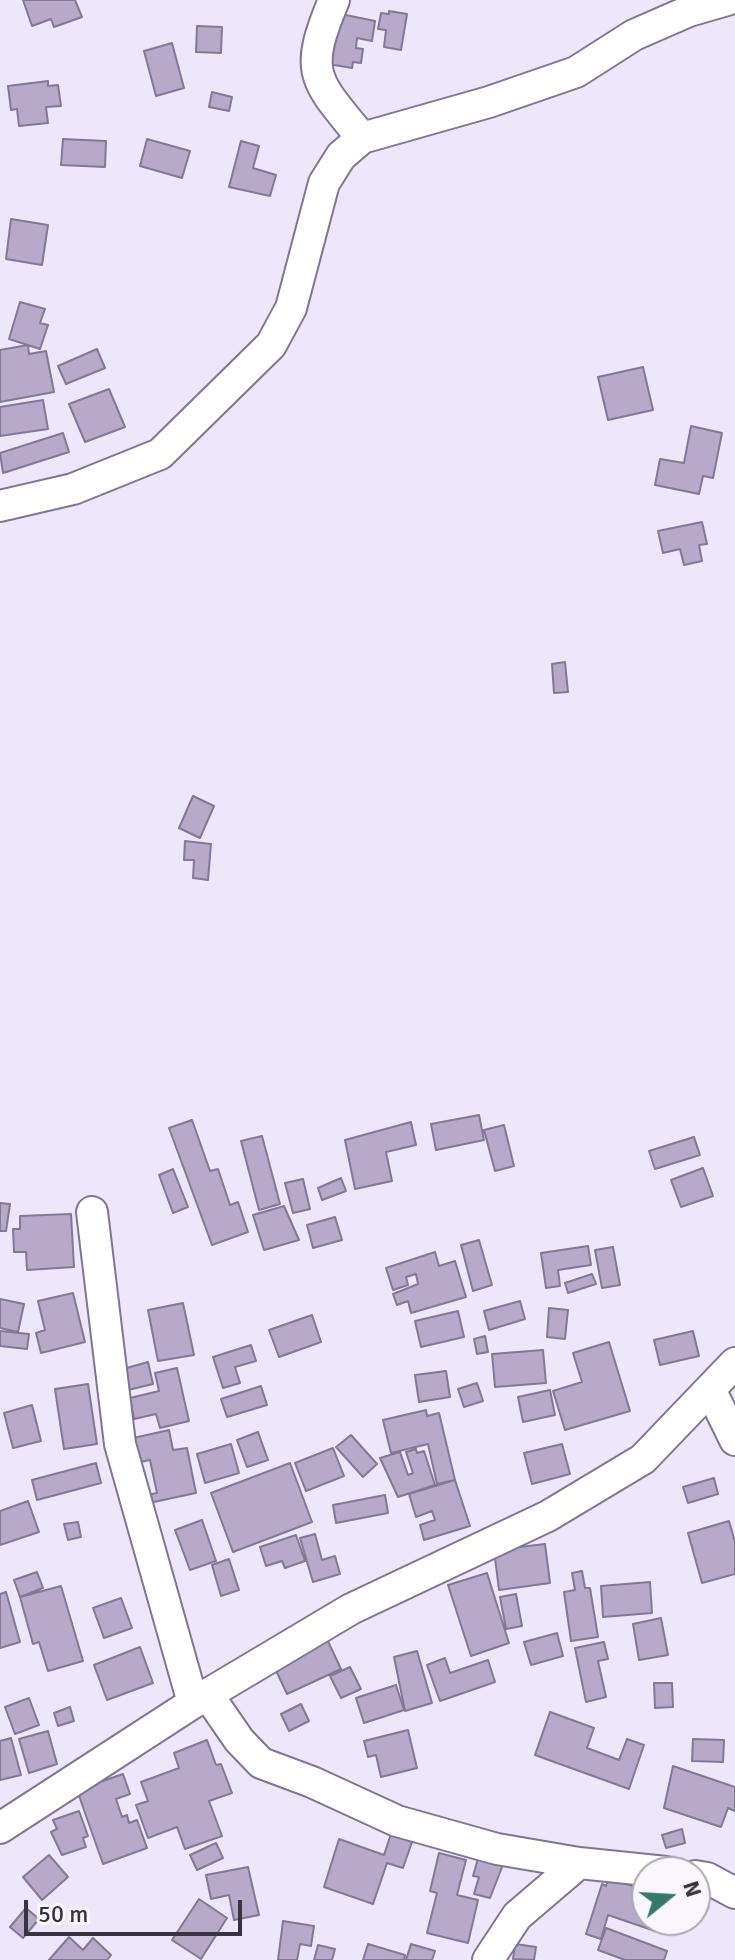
<!DOCTYPE html>
<style>
body{margin:0}
#map{position:relative;width:735px;height:1960px;overflow:hidden;background:#eee6fb;font-family:Signika,sans-serif}
canvas{display:block}
.north{position:absolute;left:631px;top:1856px;width:80px;height:80px;box-sizing:border-box;background:#f9f6fd;border:2px solid #aca8b1;border-radius:50%;rotate:72deg;font-size:22px;font-weight:700;line-height:32px;text-align:center;color:#383340}
.north::after{content:'';display:block;margin:auto;width:28px;height:36px;background:#377869;clip-path:polygon(50% 0,100% 100%,50% 72%,0 100%)}
.scale{position:absolute;left:24px;top:1900px;width:218px;height:36px;box-sizing:border-box;border:4px solid #383340;border-top:0;padding-left:10px;font-size:24px;line-height:28px;white-space:nowrap;color:#383340;-webkit-text-stroke:6px #f9f6fd;paint-order:stroke}
</style>
<div id="map">
<canvas width="735" height="1960"></canvas>
<div class="north">N</div>
<div class="scale">50 m</div>
</div>
<script>
const context = document.querySelector('canvas').getContext('2d');
context.lineJoin = 'round';
function paint(path, color) { context.fillStyle = color; context.fill(path, 'evenodd'); }
function stroke(path, color, width, dash) { context.strokeStyle = color; context.lineWidth = width; context.lineCap = dash ? 'butt' : 'round'; context.setLineDash(dash || []); context.stroke(path); }
const building = new Path2D(`
 M23,0h52l7,17 -28,10 -3,-8 -19,7z
 M389,11l18,3 -6,36 -17,-3 2,-17 -8,-1 3,-16 8,1z
 M331,12l44,9 -3,20 -15,-3 -1,10 7,1 -2,14 -8,-1 -1,6 -30,-5z
 M197,26l25,1 -1,26 -25,-1z
 M172,43l12,45 -28,8 -12,-45z
 M48,81v5l10,-1 3,21 -15,1 2,16 -29,3 -2,-17 -6,1 -3,-24z
 M212,92l20,5 -3,14 -20,-4z
 M63,139l43,2 -1,26 -44,-2z
 M147,139l43,12 -8,27 -42,-12z
 M241,141l18,5 -6,22 23,7 -6,21 -41,-9z
 M11,219l37,6 -6,40 -36,-6z
 M20,302l25,7 -5,14 8,2 -8,24 -31,-10z
 M28,345l1,9 17,-3 8,41 -54,10v-52z
 M97,349l8,19 -39,16 -8,-18z
 M643,367l10,43 -45,10 -10,-43z
 M109,389l16,38 -40,15 -16,-38z
 M43,400l5,29 -48,7v-29z
 M691,426l31,7 -9,45 -10,-2 -4,18 -44,-9 5,-26 24,4z
 M63,433l6,19 -66,21 -3,-20z
 M702,522l5,22 -8,1 3,16 -18,4 -4,-16 -17,4 -5,-22z
 M565,662l3,30 -14,1 -2,-29z
 M193,796l21,10 -14,32 -21,-10z
 M185,841l26,3 -3,36 -15,-2 1,-18h-10z
 M479,1115l5,25 -48,10 -5,-26z
 M192,1120l18,51 8,-2 12,36 8,-3 10,30 -36,13 -43,-117z
 M411,1122l5,23 -30,7 6,29 -37,8 -10,-49z
 M504,1125l10,41 -19,5 -11,-41z
 M262,1136l18,68 -21,6 -18,-69z
 M694,1137l6,18 -45,14 -6,-18z
 M703,1168l10,28 -32,11 -10,-27z
 M173,1169l15,38 -15,6 -14,-38z
 M341,1178l5,13 -24,9 -4,-12z
 M303,1179l7,30 -17,4 -8,-30z
 M0,1203l10,1 -4,27h-6z
 M284,1206l15,34 -35,10 -11,-35z
 M71,1214l3,53 -47,3 -1,-18h-12l-1,-23h7v-13z
 M335,1217l7,23 -29,8 -6,-23z
 M479,1240l13,45 -19,6 -12,-46z
 M588,1246l3,19 -33,5 2,16 -14,2 -5,-35z
 M613,1247l7,38 -18,3 -7,-38z
 M435,1252l4,14 16,-5 11,36 -55,16 -3,-12 -11,4 -4,-11 25,-10 -2,-10 -10,3 2,8 -15,5 -7,-22z
 M592,1274l4,10 -28,9 -3,-10z
 M73,1293l12,49 -44,11 -5,-20 9,-3 -7,-29z
 M0,1299l24,5 -6,28 -18,-4z
 M520,1301l5,18 -36,11 -5,-19z
 M183,1303l11,52 -36,6 -10,-51z
 M549,1308l19,2 -3,29 -18,-2z
 M458,1311l6,26 -43,10 -6,-26z
 M312,1315l9,27 -42,15 -10,-27z
 M0,1331l29,3 -2,15 -27,-3z
 M693,1331l6,25 -39,9 -6,-25z
 M485,1336l3,16 -11,2 -3,-15z
 M609,1342l21,69 -65,19 -12,-39 29,-9 -9,-29z
 M251,1345l5,16 -21,6 5,16 -17,5 -10,-31z
 M543,1350l3,33 -51,4 -3,-33z
 M148,1362l5,22 -25,6 -5,-21z
 M177,1368l12,53 -29,7 -4,-14 -22,5 -4,-21 29,-7 -4,-18z
 M446,1371l4,26 -31,5 -4,-27z
 M477,1383l6,18 -19,6 -6,-18z
 M88,1384l9,60 -33,5 -9,-60z
 M261,1386l6,19 -40,12 -6,-18z
 M550,1390l5,25 -32,7 -5,-25z
 M32,1405l9,36 -28,7 -9,-35z
 M426,1410l1,6 12,-3 16,67 -18,4 -9,-40 -37,9 -8,-33z
 M169,1430l4,20 14,-2 9,45 -47,10 -2,-8 10,-2 -7,-33 -15,3 -6,-24z
 M258,1432l10,28 -21,7 -10,-27z
 M351,1435l26,29 -14,13 -27,-30z
 M231,1444l8,29 -34,10 -8,-29z
 M562,1444l8,30 -38,10 -8,-31z
 M333,1448l11,28 -38,15 -11,-28z
 M416,1449l1,4 7,-2 11,34 -37,12 -18,-39 20,-6 8,23 5,-2 -7,-21z
 M96,1463l5,20 -64,17 -5,-20z
 M290,1463l22,59 -79,30 -22,-59z
 M714,1478l4,16 -30,9 -5,-16z
 M455,1480l15,46 -46,14 -4,-15 15,-5 -3,-9 -16,6 -7,-23z
 M385,1495l3,18 -52,10 -3,-18z
 M28,1501l11,31 -39,13v-34z
 M202,1520l14,41 -26,9 -15,-40z
 M729,1521l6,21v32l-33,9 -14,-50z
 M78,1522l3,15 -13,3 -4,-16z
 M315,1534l7,26 13,-4 5,18 -27,8 -13,-44z
 M296,1535l9,26 -20,7 -3,-7 -16,5 -6,-19z
 M545,1544l5,39 -51,7 -5,-40z
 M229,1559l10,31 -18,6 -9,-31z
 M582,1571l3,17h5l8,49 -27,4 -7,-49 11,-2 -3,-17z
 M37,1572l6,16 -23,9 -6,-17z
 M487,1573l22,70 -38,13 -23,-71z
 M650,1582l2,31 -49,4 -2,-31z
 M61,1586l22,75 -35,10 -9,-29 -6,2 -13,-47z
 M6,1592l14,50 -20,6v-54z
 M516,1594l6,32 -16,3 -6,-32z
 M121,1598l11,30 -28,10 -11,-30z
 M661,1618l7,37 -29,5 -6,-36z
 M557,1633l6,23 -32,9 -7,-23z
 M326,1637l15,32 -54,25 -15,-32z
 M604,1642l4,17 -10,2 8,36 -20,5 -11,-54z
 M140,1647l13,36 -46,17 -13,-35z
 M417,1651l15,52 -27,8 -11,-54z
 M445,1658l5,15 38,-13 7,22 -55,19 -13,-36z
 M350,1667l11,22 -20,9 -11,-22z
 M654,1683h18l1,24 -18,1z
 M396,1685l8,25 -40,13 -8,-25z
 M29,1698l10,27 -24,9 -10,-27z
 M301,1704l8,17 -20,10 -8,-17z
 M70,1707l4,14 -16,5 -4,-13z
 M550,1712l44,16 -7,20 32,12 8,-21 17,6 -15,44 -94,-34z
 M408,1730l9,38 -36,9 -5,-22 -8,2 -4,-16z
 M48,1731l9,33 -28,9 -10,-34z
 M11,1738l10,37 -21,5v-39z
 M693,1739l31,1 -1,22 -31,-1z
 M207,1740l9,25 5,-1 11,29 -23,8 13,35 -37,13 -8,-22 -29,11 -12,-33 12,-4 -7,-19 38,-14 -5,-15z
 M673,1766l62,21v24l-7,-3 -7,19 -57,-19z
 M123,1774l7,20 -14,5 6,18 5,-2 2,8 8,-3 10,28 -44,16 -26,-74z
 M79,1811l9,25 -5,2 3,9 -24,8 -11,-23 6,-3 -4,-9z
 M682,1829l3,14 -19,5 -4,-13z
 M391,1834l21,8 -9,26 -16,-5 -14,41 -49,-17 15,-48 45,16z
 M216,1843l7,15 -26,12 -7,-15z
 M439,1853l27,7 -9,35 21,5 -10,43 -41,-10 10,-40 -7,-2z
 M49,1855l19,22 -26,23 -19,-23z
 M479,1855l25,7 -14,36 -16,-4 5,-17 -6,-1z
 M248,1867l11,48 -25,5 -5,-25 -18,4 -5,-24z
 M609,1878l38,13v29h11l-3,11 -47,-16 -7,24 -15,-5 16,-50 4,2z
 M199,1899l28,19 -26,41 -29,-19z
 M26,1908l13,11 -16,19 -13,-11z
 M283,1921l31,5 -3,20 -11,-2 -3,16h-19z
 M606,1928l61,23 -3,9h-39l-27,-10z
 M69,1937l14,13 10,-12 18,17 -4,5h-58z
 M368,1944l37,11 -1,5h-41z
 M411,1944l24,7 -3,9h-26z
 M515,1944l21,3 -2,13 -21,-1z
 M318,1945l17,4 -3,11h-18z`);
const street = new Path2D(`
 M334,0c-31,74 -20,79 28,138
 M0,506l73,-17 87,-35 111,-109 20,-37 33,-125 17,-27 21,-18 127,-36 87,-30 58,-37 55,-24 38,-11
 M92,1212l28,232 73,259
 M710,1389l25,51
 M208,1695l31,45 22,23 51,19 85,39 100,28 82,14 87,9
 M0,1828l193,-125 158,-94 197,-93 95,-57 92,-96
 M695,1876l12,2 28,15
 M488,1960l29,-44 62,-53`);
paint(building, '#b6a9ca');
stroke(building, '#837896', 2);
stroke(street, '#817593', 34);
stroke(street, '#fff', 30);
</script>
